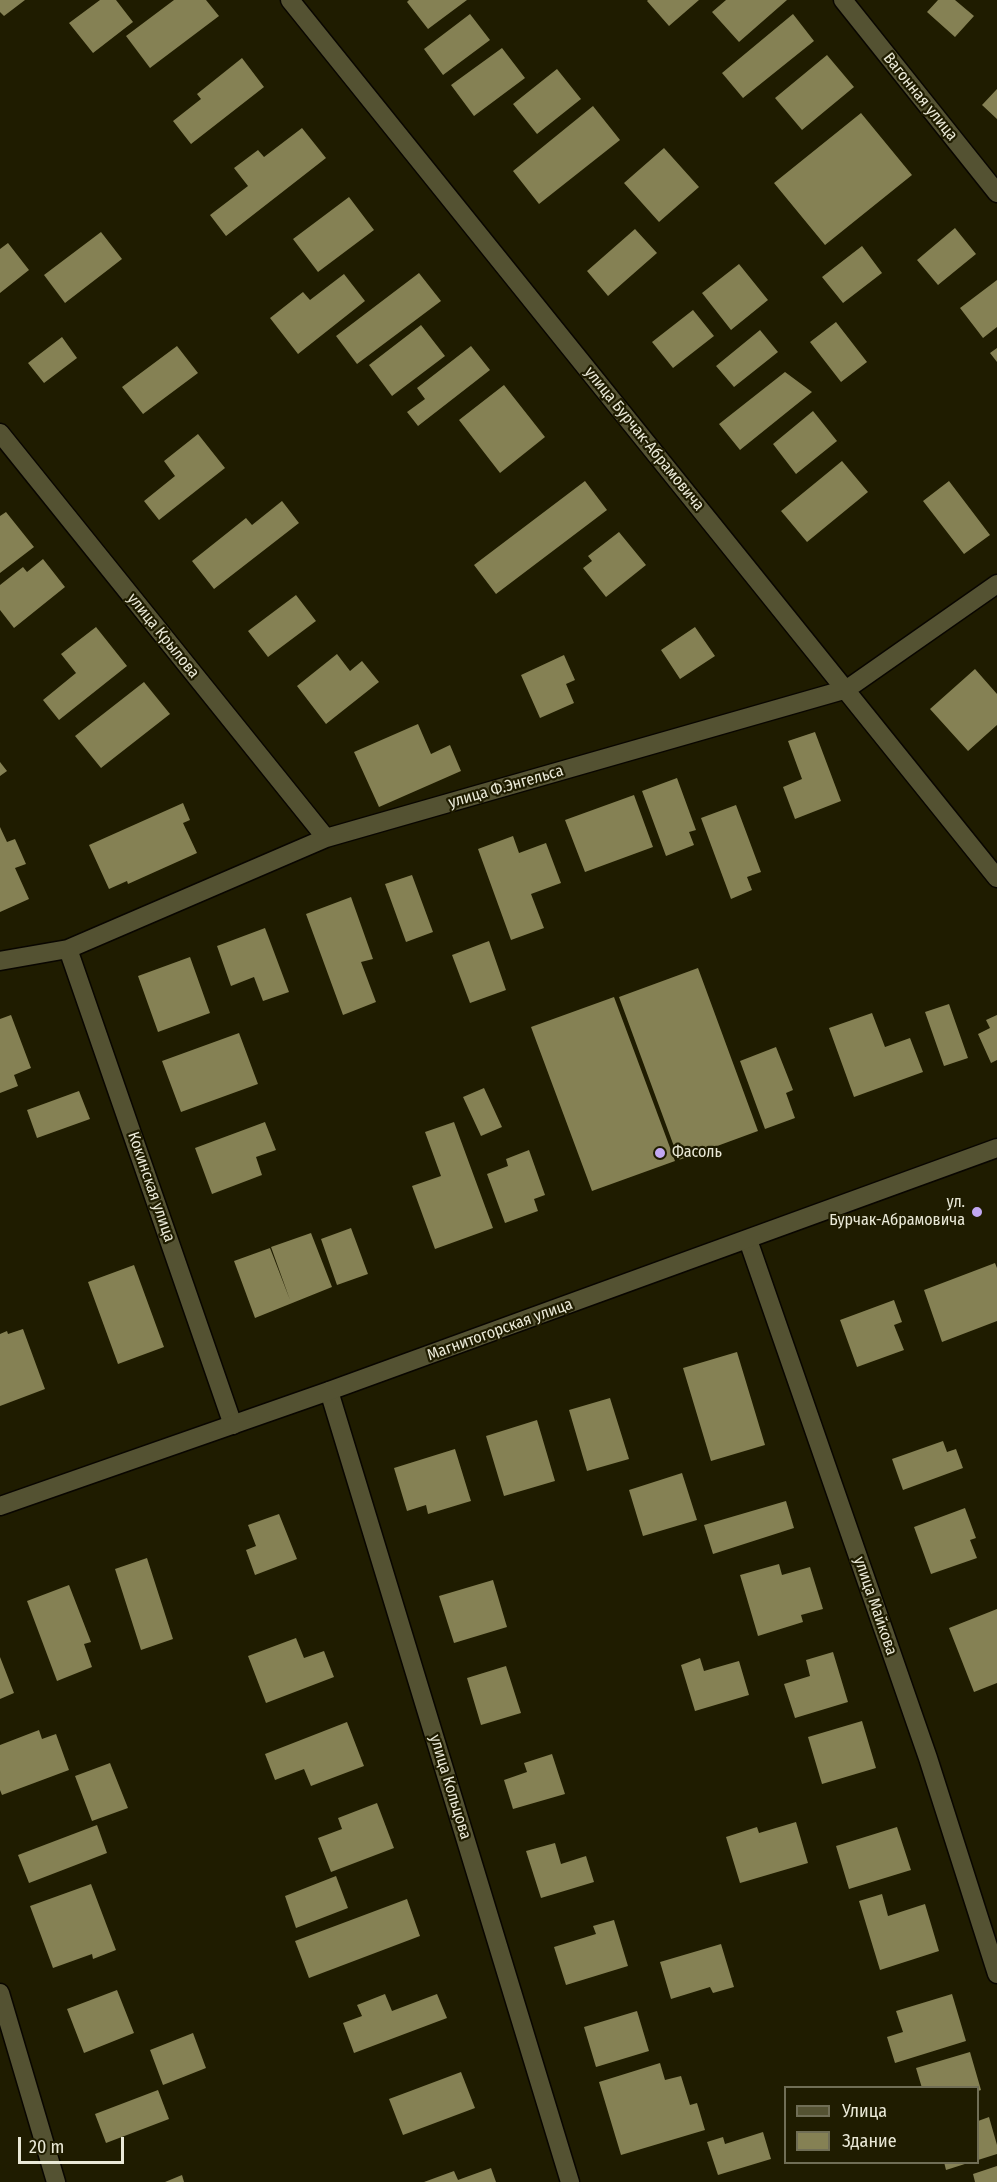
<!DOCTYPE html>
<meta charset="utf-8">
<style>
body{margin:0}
#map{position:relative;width:997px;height:2182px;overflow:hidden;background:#1f1c00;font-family:"Fira Sans Condensed",sans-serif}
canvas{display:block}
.legend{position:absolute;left:784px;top:2086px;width:195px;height:78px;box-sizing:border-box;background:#1f1c00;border:2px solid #706e56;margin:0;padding:8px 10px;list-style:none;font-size:18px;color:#eae9d7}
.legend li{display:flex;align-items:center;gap:12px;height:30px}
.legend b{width:30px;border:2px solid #706e56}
.scale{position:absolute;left:18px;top:2137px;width:106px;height:27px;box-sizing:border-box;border:3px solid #eae9d7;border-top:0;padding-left:8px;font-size:18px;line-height:21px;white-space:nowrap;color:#eae9d7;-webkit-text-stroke:4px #1f1c00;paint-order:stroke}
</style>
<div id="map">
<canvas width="997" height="2182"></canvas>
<ul class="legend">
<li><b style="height:8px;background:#545232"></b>Улица</li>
<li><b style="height:16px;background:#858154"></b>Здание</li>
</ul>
<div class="scale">20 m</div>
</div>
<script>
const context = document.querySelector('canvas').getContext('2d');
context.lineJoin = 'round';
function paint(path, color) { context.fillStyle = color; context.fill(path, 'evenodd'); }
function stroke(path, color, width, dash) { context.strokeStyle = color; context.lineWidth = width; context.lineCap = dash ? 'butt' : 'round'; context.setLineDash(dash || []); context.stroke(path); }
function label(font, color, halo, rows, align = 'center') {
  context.font = font + ' "Fira Sans Condensed",sans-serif'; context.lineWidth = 4.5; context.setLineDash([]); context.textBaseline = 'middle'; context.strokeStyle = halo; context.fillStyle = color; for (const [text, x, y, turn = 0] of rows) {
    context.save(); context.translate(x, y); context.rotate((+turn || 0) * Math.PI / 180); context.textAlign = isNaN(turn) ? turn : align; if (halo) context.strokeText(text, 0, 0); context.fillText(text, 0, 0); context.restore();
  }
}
const building = new Path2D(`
 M0,0h25l-21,16 -4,-4z
 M100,0h16l17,22 -40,31 -24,-30z
 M174,0h32l13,16 -69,52 -24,-32z
 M409,0h58l-39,29 -21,-27z
 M648,0h51l-30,26 -22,-25z
 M726,0h61l-48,42 -27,-30z
 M938,0h17l19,16 -19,21 -28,-25z
 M470,14l20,26 -47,35 -19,-26z
 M793,14l21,27 -71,57 -21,-25z
 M502,48l23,30 -51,38 -23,-31z
 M827,55l27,32 -52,43 -27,-32z
 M242,58l22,29 -73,57 -18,-23 28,-22 -4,-5z
 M557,69l24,30 -44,35 -24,-30z
 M997,89v30l-15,-14z
 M593,106l27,34 -81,64 -26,-33z
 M861,113l51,62 -87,70 -51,-62z
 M302,128l24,30 -100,78 -16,-21 38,-29 -14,-18 24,-18 6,7z
 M664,148l35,39 -40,35 -35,-39z
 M349,197l25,33 -56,42 -25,-33z
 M955,228l21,26 -38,31 -21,-25z
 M635,229l22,24 -49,43 -21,-25z
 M101,232l21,27 -57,44 -21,-28z
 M8,243l21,27 -29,23v-44z
 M862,246l20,27 -39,30 -21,-26z
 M739,264l29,36 -37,30 -29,-37z
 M419,273l22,28 -84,63 -21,-28z
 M344,274l21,27 -67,53 -28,-36 33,-26 7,8z
 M997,280v47l-14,11 -23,-30z
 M693,310l21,26 -41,32 -21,-26z
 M836,322l31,40 -26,20 -31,-40z
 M421,325l24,31 -53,40 -23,-31z
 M760,330l18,22 -44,35 -18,-21z
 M62,337l15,21 -33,25 -16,-20z
 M177,346l21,27 -55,41 -21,-27z
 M471,346l19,24 -72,56 -11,-14 18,-13 -8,-11z
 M997,348v14l-7,-9z
 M785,372l27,20 -72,58 -21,-26z
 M504,385l41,52 -45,36 -41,-53z
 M813,411l24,30 -41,33 -23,-30z
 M198,434l27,34 -66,52 -15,-19 31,-25 -11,-15z
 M842,461l26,31 -61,50 -26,-31z
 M585,481l22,29 -111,84 -22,-29z
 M949,481l41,54 -26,19 -41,-53z
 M282,501l17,22 -85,66 -22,-28 54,-43 6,7z
 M6,512l28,35 -34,26v-57z
 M619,532l27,33 -40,32 -23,-29 9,-7 -4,-5z
 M43,559l22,28 -51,41 -14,-18v-25l23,-18 4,5z
 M296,595l20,26 -48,36 -20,-26z
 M96,627l31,39 -68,54 -16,-20 33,-27 -15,-19z
 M695,627l20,29 -35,23 -19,-29z
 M337,654l13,17 12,-10 17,21 -53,42 -29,-38z
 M564,655l11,25 -9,4 8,19 -34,15 -19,-43z
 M975,669l22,25v31l-29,26 -38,-42z
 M144,682l26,32 -69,54 -26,-32z
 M418,724l13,30 19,-9 11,26 -82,36 -25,-55z
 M815,732l26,69 -46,18 -12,-32 19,-8 -14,-38z
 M0,762l7,9 -7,5z
 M677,778l19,52 -7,2 5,13 -28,11 -24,-65z
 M634,795l19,52 -68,25 -20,-52z
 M183,803l7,17 -7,3 14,30 -69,31 -1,-3 -18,8 -20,-44z
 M736,805l25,67 -14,5 5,13 -21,9 -30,-81z
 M0,827l7,15 8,-3 11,25 -11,4 14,31 -29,13z
 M513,836l6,17 27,-10 15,40 -30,11 13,34 -33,12 -33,-91z
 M412,875l21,57 -27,10 -21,-58z
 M351,897l22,62 -12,3 15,40 -33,13 -37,-101z
 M265,928l24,64 -26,9 -9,-24 -23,9 -14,-40z
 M489,941l17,49 -36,13 -18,-48z
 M190,957l20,56 -52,19 -20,-56z
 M698,968l60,163 -79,29 -60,-163z
 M614,997l61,164 -83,30 -61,-164z
 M949,1004l19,54 -24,8 -19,-54z
 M872,1013l13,34 25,-9 13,34 -69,25 -25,-69z
 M11,1015l20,53 -17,7 4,11 -18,7v-74z
 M997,1015v45l-6,3 -13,-29 12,-6 -4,-8z
 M239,1033l19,51 -77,28 -19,-51z
 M776,1047l17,43 -7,3 9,25 -30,11 -25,-68z
 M484,1088l18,39 -21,9 -18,-39z
 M79,1091l11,28 -53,19 -10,-28z
 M265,1122l11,28 -20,7 6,18 -50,19 -17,-46z
 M454,1122l39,106 -58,21 -23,-63 29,-10 -16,-44z
 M529,1150l16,45 -11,4 4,12 -33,12 -18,-49 21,-8 -2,-7z
 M351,1228l17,46 -31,11 -16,-46z
 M311,1233l21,54 -77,31 -21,-57 36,-13 20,52 -19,-53z
 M995,1263l2,5v53l-55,21 -18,-52z
 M134,1265l30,82 -46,17 -30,-82z
 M894,1300l8,22 -8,3 10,25 -47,17 -17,-47z
 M23,1329l22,60 -45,17v-72l7,-3 1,3z
 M737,1352l28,93 -54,16 -28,-93z
 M610,1398l19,61 -42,12 -18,-61z
 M537,1420l18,61 -51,15 -18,-60z
 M943,1441l4,11 9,-3 7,19 -60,22 -11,-31z
 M455,1449l16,52 -43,13 -2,-9 -19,6 -13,-43z
 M682,1473l15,47 -54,16 -14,-46z
 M786,1501l8,27 -81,26 -9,-29z
 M965,1508l11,30 -6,2 7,18 -46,16 -17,-47z
 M279,1514l18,45 -42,16 -9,-25 10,-4 -8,-21z
 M147,1558l26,81 -32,11 -26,-81z
 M779,1564l3,11 28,-8 13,42 -22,6 2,7 -45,14 -18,-61z
 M493,1580l14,47 -53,16 -15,-47z
 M69,1585l22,57 -7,2 8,23 -35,14 -30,-80z
 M997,1609v74l-23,9 -25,-64z
 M296,1638l8,20 20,-7 10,26 -68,26 -18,-47z
 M833,1652l15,50 -53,16 -11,-34 26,-8 -4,-16z
 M0,1657l14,36 -14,6z
 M700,1658l4,13 35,-10 10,34 -54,16 -14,-46z
 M506,1666l15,47 -40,12 -14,-47z
 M862,1721l14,47 -54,16 -14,-47z
 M347,1722l17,44 -53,20 -7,-17 -29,11 -10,-26z
 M39,1730l3,9 14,-5 13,36 -67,25 -2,-5v-45z
 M552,1754l13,40 -52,15 -9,-29 23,-8 -3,-9z
 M110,1763l18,45 -36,13 -17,-45z
 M377,1803l17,45 -63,24 -13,-34 24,-9 -4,-11z
 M796,1822l12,41 -68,20 -14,-46 31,-10 2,6z
 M97,1825l10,28 -78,30 -11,-28z
 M897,1827l14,43 -62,19 -13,-43z
 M555,1843l6,21 25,-8 8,26 -53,16 -15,-47z
 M336,1876l12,32 -52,20 -11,-32z
 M91,1884l25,66 -23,9 -1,-5 -39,14 -23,-62z
 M882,1894l6,22 37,-12 14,47 -59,19 -21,-69z
 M407,1899l13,37 -111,42 -14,-37z
 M614,1920l14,46 -62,19 -12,-38 42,-13 -3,-8z
 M721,1944l13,43 -21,6 -3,-6 -39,12 -11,-37z
 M117,1990l17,43 -50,20 -17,-44z
 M385,1994l7,17 45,-17 10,24 -93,35 -11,-30 19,-7 -5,-11z
 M952,1994l14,47 -71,22 -8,-26 16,-5 -7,-21z
 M637,2011l12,40 -53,16 -12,-40z
 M193,2033l13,35 -43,17 -13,-35z
 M970,2052l11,38 -3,1v-3h-56l-6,-20z
 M660,2063l5,17 16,-4 9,29 7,-2 8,27 -84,25 -22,-73z
 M461,2072l14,36 -72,27 -14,-36z
 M158,2090l11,29 -63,24 -11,-29z
 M989,2117l8,28v9l-19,6v-39z
 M763,2132l8,27 -53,16 -11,-33 16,-5 2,7z
 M944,2162h24v1l-22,7z
 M997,2166v16h-22l-2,-8z
 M491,2168l5,14h-72l30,-11 4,9z
 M182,2175l2,7h-19z`);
const street = new Path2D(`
 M290,0l707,878
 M843,0l154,193
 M0,433l326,405
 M68,949l165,476
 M0,961l68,-12 258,-111 521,-149 150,-105
 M748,1240l180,518 69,216
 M329,1391l241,791
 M0,1993l56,189`);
const secondary = new Path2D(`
 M0,1506l329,-115 668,-243`);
const markers = [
 [660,1153,6,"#c2a8f2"],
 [977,1212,6,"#c2a8f2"]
];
const streetNames = [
 ["Вагонная улица",920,97,51],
 ["улица Бурчак-Абрамовича",644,439,51],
 ["улица Крылова",163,636,51],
 ["улица Ф.Энгельса",506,787,-16],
 ["Кокинская улица",151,1187,71],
 ["Магнитогорская улица",500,1330,-20],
 ["улица Майкова",875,1606,71],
 ["улица Кольцова",450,1787,73]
];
const poiNames = [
 ["Фасоль",672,1153],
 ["ул.",965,1203,"right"],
 ["Бурчак-Абрамовича",965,1221,"right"]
];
paint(building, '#858154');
stroke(street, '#090600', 21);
stroke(secondary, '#090600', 21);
stroke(street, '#545232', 18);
stroke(secondary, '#545232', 18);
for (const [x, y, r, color] of markers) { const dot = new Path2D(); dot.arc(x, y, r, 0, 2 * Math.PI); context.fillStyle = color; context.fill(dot); stroke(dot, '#1f1c00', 2); }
label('16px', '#eae9d7', '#1f1c00', streetNames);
label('16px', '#eae9d7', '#1f1c00', poiNames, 'left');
</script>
